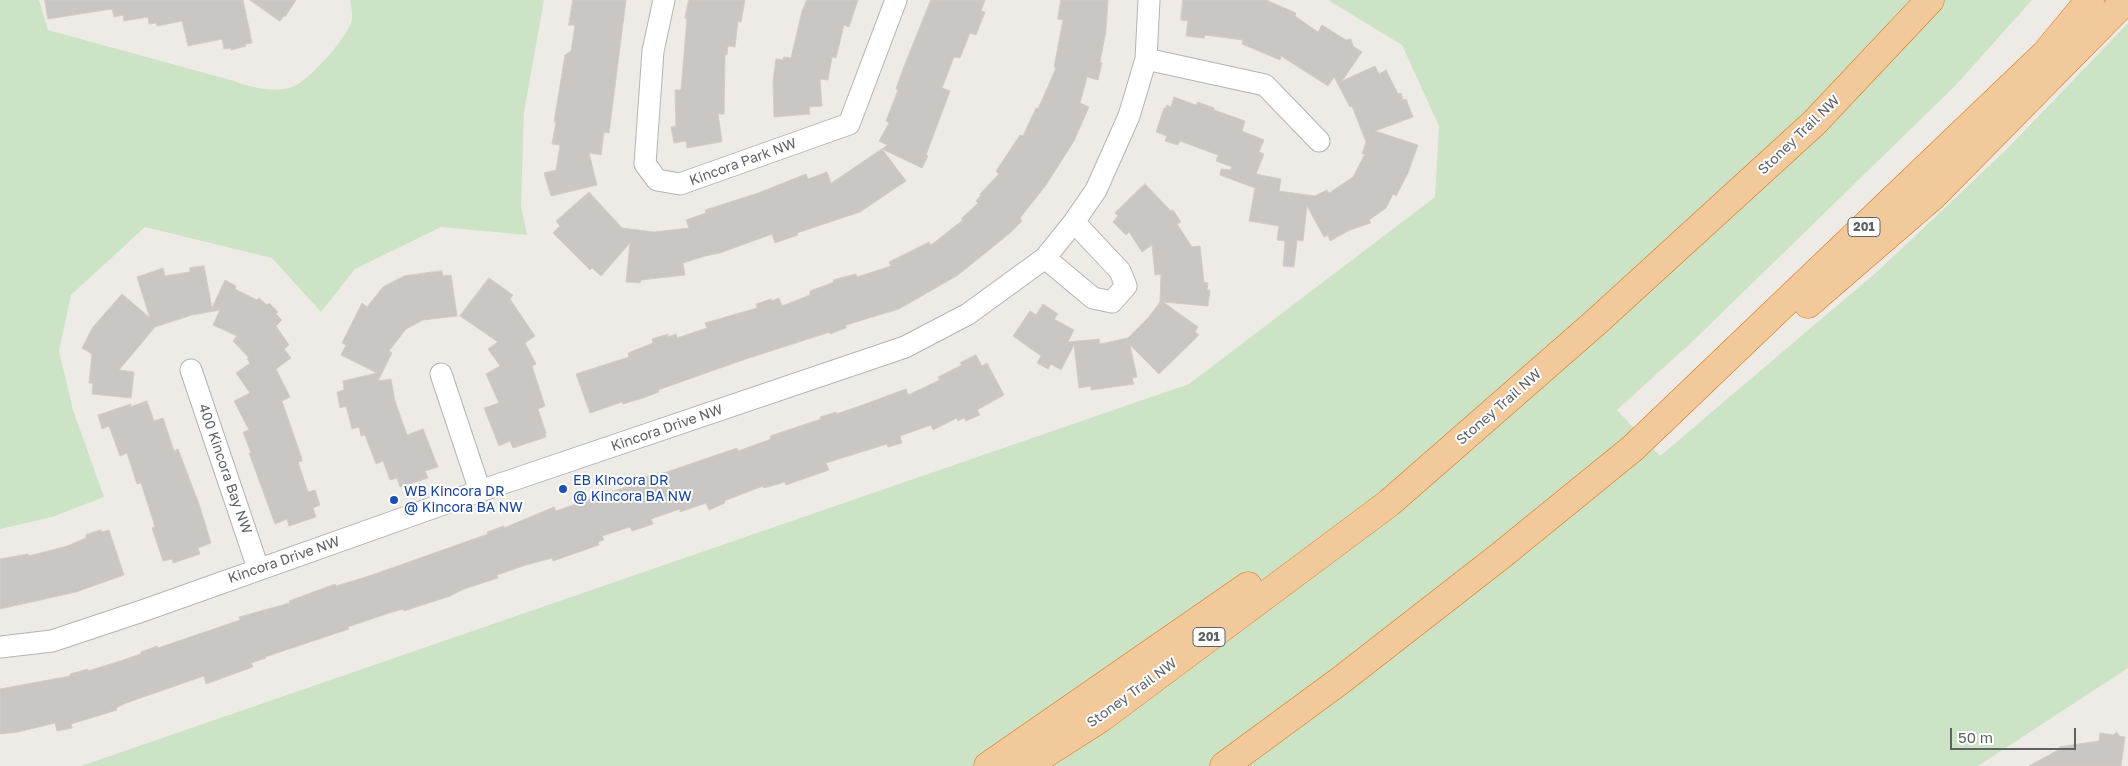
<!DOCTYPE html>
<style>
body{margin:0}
#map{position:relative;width:2128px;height:766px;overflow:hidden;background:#eeebe6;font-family:"Golos Text",sans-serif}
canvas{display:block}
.scale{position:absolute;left:1950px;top:728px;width:126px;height:22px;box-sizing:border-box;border:2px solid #5e6265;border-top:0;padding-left:6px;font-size:15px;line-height:18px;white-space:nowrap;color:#5e6265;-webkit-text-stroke:4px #fff;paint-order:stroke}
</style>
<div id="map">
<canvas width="2128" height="766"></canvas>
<div class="scale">50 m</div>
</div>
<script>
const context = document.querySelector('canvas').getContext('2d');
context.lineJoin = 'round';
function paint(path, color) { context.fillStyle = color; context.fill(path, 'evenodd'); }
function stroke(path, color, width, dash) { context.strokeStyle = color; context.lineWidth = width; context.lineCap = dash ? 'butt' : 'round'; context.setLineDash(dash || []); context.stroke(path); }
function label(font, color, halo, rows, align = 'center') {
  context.font = font + ' "Golos Text",sans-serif'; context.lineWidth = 4; context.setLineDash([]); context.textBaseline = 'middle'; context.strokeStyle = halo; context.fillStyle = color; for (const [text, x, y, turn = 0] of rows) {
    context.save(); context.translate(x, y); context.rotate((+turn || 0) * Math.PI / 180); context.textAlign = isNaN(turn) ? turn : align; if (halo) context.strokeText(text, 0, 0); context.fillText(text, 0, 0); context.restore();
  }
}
const green = new Path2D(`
 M0,0h39l9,30 186,51c19,7 46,14 64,3 14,-8 52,-49 54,-65 1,-5 -1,-13 -2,-19h194l-20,112 -3,94 6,29 -86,-8 -86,42 -34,43 -49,-54 -127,-31 -74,68 -12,56 14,59 31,87 -52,20 -52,12z
 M1328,0h704l-78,87 -260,253 -77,70 43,46 219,-186 128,-121 121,-126v645l-150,98h-1897l1108,-382 246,-187 4,-71 -37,-81z`);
const building = new Path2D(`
 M45,0h198l9,43 -7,1 1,2 -15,4v-2l-7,1 -2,-10 -34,7 -6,-25 -25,5 -1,-3 -7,1 -1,-7 -24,4 -1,-6 -9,2 -2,-8 -64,10z
 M250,0h46l-11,17 -1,-1 -4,5z
 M573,0h53l-17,133 -5,-1 -3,23 -12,-2 8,32 -46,11 -7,-23 12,-3 4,-25 -8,-1 4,-22h-2l11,-67 6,-4 4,-26h-6z
 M689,0h56l-4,22 -3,-1 -3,26 -7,-1 -1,9h-2l-1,59h-6l4,27 -1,1 -34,6 -1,-7 -12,2 -3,-16 5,-1 -1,-36h6l6,-72h-2z
 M807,0h51l-9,27 -5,-2 -8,33 -4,-1 -4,23 -8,-1 2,27 -13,1 1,7 -36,3 -1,-36 3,-22 7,1 1,-3 7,1 11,-47z
 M931,0h54l-4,11 4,1 -9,23 -6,-2 -10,25 -6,-1 -12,31 8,3 -24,64 2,1 -6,12 -40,-19 5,-4 -8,-4 10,-18 -3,-2 12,-31 -2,-1 7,-20z
 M1061,0h47l-2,30 -6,32 2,1 -4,17 -11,-3 -7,26 9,4 -15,34 -28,44 -26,33 2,3 -12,12 -52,42 -59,34 -53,16v3l-16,6v-2l-87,28 -85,30 1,2 -16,6 -20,6 -1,-2 -32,11 -14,-39 53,-17 -1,-4 25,-10 -1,-4 16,-5v3l8,-3 1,4 30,-10 -2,-5 52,-15 -1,-4 15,-5 1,2 7,-3 3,8 28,-11v-4l24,-9 -1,-2 23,-6 1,3 34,-11 -2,-4 40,-20 2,3 32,-25 -2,-1 17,-16 -2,-2 5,-6 -1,-1 19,-20 -3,-3 24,-36 3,1 13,-28 2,1 18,-41 -2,-1 9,-47 -5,-1z
 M1183,0h83l30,13 -1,3 23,16 4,-7 24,15 5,-1 2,7 9,6 -20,29 33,-15 4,8 7,-4 12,24 3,-1 2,7 3,-1 7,18 -38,14 43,14 -10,28 -12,23 -3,-2 -7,14 -17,12 2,3 -21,7 -20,11 -2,-6 -4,2 -17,-31 -4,35 -6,-1 -3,27 -11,-1 2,-25 -8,-1 2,-14 -30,-5 6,-33 -35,-13 1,-6 9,1 2,-3 -16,-6 2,-6 -38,-14 -2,4 -13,-4 2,-5 -11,-4 8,-24 1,1 2,-4 4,2 3,-10 22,8 2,-3 16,6v2l31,11 -3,10 22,9 -5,12 5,2 -8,20 25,5 -2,12 36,5 12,-6 2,3 24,-16 12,-23h-3l4,-12 -14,-36 -2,1 -16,-30 -6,9 -47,-30 -1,4 -38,-16 1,-4 -38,-5 -1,3 -18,-2 2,-15 -7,-1z
 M882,149l24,32 -46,31 -63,21 1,2 -23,8 -3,-9 -52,19 -15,3 -22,7 2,12 -44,5 -1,3 -14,-1 4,-39 -29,33 -9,-8 -2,2 -37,-37 7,-7 -4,-5 33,-29 33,36 32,4 35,-4 -3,-8 20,-7 -1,-3 53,-17 48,-19 2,5 19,-7 4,11z
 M1145,184l26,27 2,-1 8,12 -4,2 15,23 8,-1 4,36 4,1 -1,7h3l-2,16 -45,-4 35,25 -3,5 4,3 -40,39 -29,-29 7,32 -5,1 2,6 -43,6v-4l-12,2 -5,-43 -13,25 -10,-6 -3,5 -11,-6 4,-7 -28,-20 17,-25 6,4 7,-11 15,10 -4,5 20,11 -6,12 31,-3 1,5 28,-6 20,-20 12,-16 1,-28 -6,1 -3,-30 -10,7 -13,-20 -3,3 -13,-13 5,-6 -3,-3z
 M204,266l8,42 13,-28 11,6 -1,3 22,11 2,-2 8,7 2,-2 9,9 -2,2 6,6 -6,6 13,19 -5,4 7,9 -15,11 14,28 -8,4 20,58v2l-4,1 10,30 7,-2 5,15 -7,3 3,9 -27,9 -2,-7 -12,5 -26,-71h2l-8,-21 6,-2 -15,-29 16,-8 -14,-20 14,-10 -3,-4 2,-1 -16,-17 4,-5 -24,-11 7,-15 -28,5 -37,12 -36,43 15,2 -3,26 -39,-4 1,-11h-4l3,-29 -10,-6 11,-21 29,-33 28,24 -13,-41 26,-9 2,8 25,-4v-4z
 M442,271l1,5 8,-1 6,41 -34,4 -17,9 -17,22 3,2 -14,28 13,-2 4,22 12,34 16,-6 15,38 -13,4 3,7 -28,9 -3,-9 -7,2 -7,-19 -7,3 -11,-29 -4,1 -2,-9 -7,2 -6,-23 -6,2 -3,-16 7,-2 -1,-9 34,-8 -36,-18 5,-10 -4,-2 20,-40 5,4 16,-20 21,-11z
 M489,278l24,17 -3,4 25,37 -10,7 11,21 -4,2 13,40 -7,3 8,24 -1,1 1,3 -33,11 -3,-7 -11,5 -15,-38 15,-5 -13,-29 14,-8 -12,-17 10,-7 -38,-26z
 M976,355l6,11 5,-3 17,32 -27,15 3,5 -14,6 -2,-3 -6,3 -1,-3 -24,12 -2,-5 -31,11 2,7 -14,4 -1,-3 -61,19 3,7 -43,15 -1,-3 -21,6 -1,-2 -39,15 1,2 -16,7 -3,-7 -26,9v-3l-29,10 2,5 -21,7 -2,-4 -28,9 2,4 -6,2 1,3 -46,16 -1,-3 -26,7 -29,10 1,3 -34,11 -14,7 -46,15 -1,-2 -17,5 -38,13 1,2 -84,28 1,1 -15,5 2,4 -47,17 -2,-8 -78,27 -10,5 1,2 -46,14 1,4 -15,3 -2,-8 -37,9 -18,2v-45l70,-13v-2l18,-5v2l32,-10 21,-7v-2l16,-6 1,2 82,-28 -1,-3 51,-14 -1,-2 46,-17 1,2 33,-10 119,-42 -1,-2 17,-6v2l50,-21 2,4 37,-13 -1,-2 16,-6 1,3 34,-12 -1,-3 16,-5v2l79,-27 1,3 33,-12 -1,-3 51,-17 -1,-2 16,-5v2l21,-7 49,-18 2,6 32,-15 -2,-3 24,-12 -2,-2z
 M147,401l7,20 9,-3 11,33 4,-2 21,55 12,39 -13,5 2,6 -27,9 -1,-4 -9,2 -11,-33 3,-1 -4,-13 -10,-31 -4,1 -10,-31 -7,3 -11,-30 -7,3 -4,-14 33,-11 -1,3z
 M101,530v2l8,-2 15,45 -48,17 -76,17v-50l28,-5 1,2 38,-10 19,-8v-3z
 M2117,732l2,4 6,1 -4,29h-92l31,-17 -1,-2 40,-6 1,-8 13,2z`);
const minor = new Path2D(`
 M664,0l-11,51 -8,113 12,16 23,4 169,-60 47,-124
 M1146,59l119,26 54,56
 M1045,258l48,40 19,4 14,-16 -6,-15 -46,-49
 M191,370l67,198
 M441,374l39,117
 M0,647l52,-6 93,-31 335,-119 425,-144 63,-33 77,-56 29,-36 22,-32 33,-74 17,-57 3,-59`);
const highway = new Path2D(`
 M1808,304l125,-108 193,-196
 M988,766l260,-180
 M1026,766l75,-48 288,-215 206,-180 219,-200 116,-123
 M1224,766l117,-86 158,-123 134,-109 412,-394 45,-54`);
const markers = [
 [563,489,5,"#1a4fb4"],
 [394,500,5,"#1a4fb4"]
];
const shields = [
 [1864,227,32],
 [1209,637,32]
];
const shieldNames = [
 ["201",1864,227],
 ["201",1209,637]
];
const streetNames = [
 ["Stoney Trail NW",1799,135,-44],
 ["Kincora Park NW",743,162,-20],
 ["Stoney Trail NW",1499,407,-41],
 ["Kincora Drive NW",667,428,-19],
 ["400 Kincora Bay NW",225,469,71],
 ["Kincora Drive NW",284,560,-19],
 ["Stoney Trail NW",1132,693,-36]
];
const transitNames = [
 ["EB Kincora DR",573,481],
 ["@ Kincora BA NW",573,497],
 ["WB Kincora DR",404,492],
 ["@ Kincora BA NW",404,508]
];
paint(green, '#cce3c6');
paint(building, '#cac6c3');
stroke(building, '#d2ccc5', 1);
stroke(minor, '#b1b4b7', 23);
stroke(highway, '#db7719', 29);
stroke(minor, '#fff', 21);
stroke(highway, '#f2c99a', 28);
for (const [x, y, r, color] of markers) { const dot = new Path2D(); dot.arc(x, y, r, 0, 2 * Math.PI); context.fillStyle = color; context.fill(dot); stroke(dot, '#fff', 2); }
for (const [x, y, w] of shields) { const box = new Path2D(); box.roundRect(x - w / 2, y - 9.5, w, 19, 4); context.fillStyle = '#fff'; context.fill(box); stroke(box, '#5e6265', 1); }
label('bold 12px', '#5e6265', null, shieldNames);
label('14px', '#5e6265', '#fff', streetNames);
label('14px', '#164399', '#fff', transitNames, 'left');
</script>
